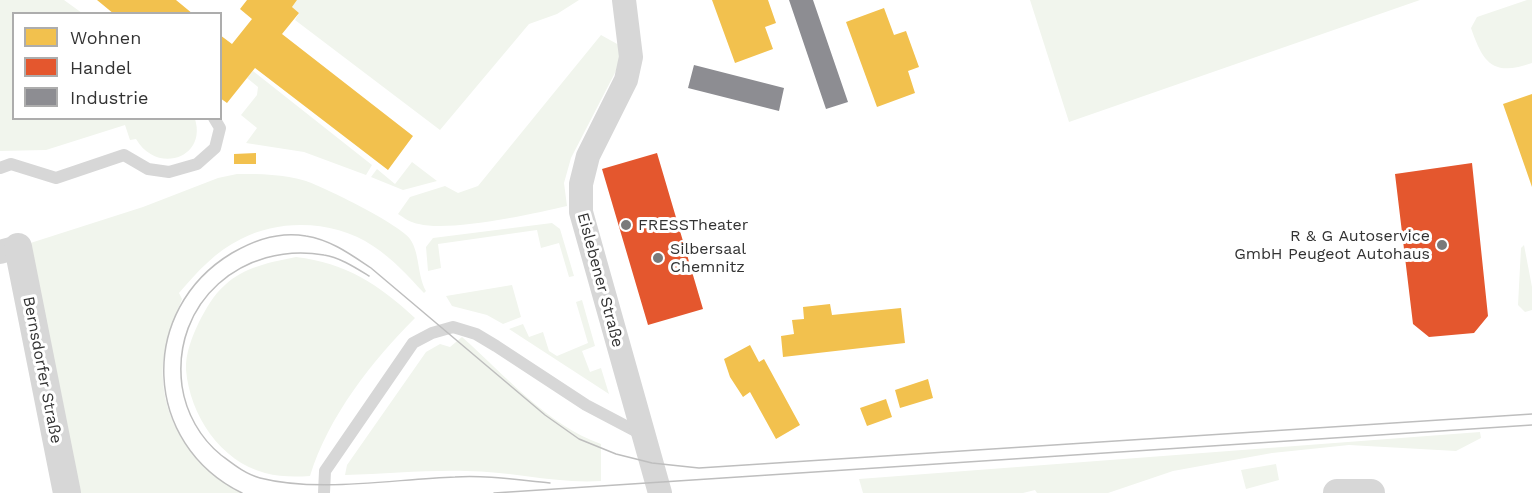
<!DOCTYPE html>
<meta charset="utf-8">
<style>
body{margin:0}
#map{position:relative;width:1532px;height:493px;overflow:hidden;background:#fff;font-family:"Work Sans",sans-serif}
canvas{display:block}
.legend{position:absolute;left:12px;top:12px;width:210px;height:108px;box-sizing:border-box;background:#fff;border:2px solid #adadad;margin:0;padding:8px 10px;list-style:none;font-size:18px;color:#333}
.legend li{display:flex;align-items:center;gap:12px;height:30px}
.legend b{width:30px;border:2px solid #adadad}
</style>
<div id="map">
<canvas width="1532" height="493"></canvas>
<ul class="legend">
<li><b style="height:16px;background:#f2c14e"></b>Wohnen</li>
<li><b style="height:16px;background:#e4572e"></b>Handel</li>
<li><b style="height:16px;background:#8d8d92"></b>Industrie</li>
</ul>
</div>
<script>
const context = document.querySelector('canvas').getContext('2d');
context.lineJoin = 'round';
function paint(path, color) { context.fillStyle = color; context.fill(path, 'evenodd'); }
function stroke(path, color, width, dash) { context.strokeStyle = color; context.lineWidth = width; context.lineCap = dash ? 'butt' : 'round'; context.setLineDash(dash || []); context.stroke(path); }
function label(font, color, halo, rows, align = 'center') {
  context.font = font + ' "Work Sans",sans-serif'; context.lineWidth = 6; context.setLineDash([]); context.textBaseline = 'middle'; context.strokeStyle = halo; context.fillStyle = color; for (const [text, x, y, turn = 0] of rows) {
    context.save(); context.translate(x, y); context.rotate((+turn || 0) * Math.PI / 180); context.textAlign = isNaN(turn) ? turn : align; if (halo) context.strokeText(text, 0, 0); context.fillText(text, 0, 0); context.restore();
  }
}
const green = new Path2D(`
 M0,0h64l18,13 -68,1v104l181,1c12,39 -38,56 -59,20l-6,1 -5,-15 -79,25 -46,1z
 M297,0h282l-22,14 -28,10 -89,106 -145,-110 4,-7 -7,-6z
 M1030,0h390l-351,122z
 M1527,0h5v63c-39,14 -49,0 -61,-35l6,-11z
 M601,35l18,10v20l-48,93 -7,25 3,23c-34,8 -117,26 -148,18 -8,-1 -15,-6 -21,-10l12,-17 35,-11 13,7 20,-7z
 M253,71l119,94 -6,10 -62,-23 -58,-9 11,-15 -16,-13 16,-20 1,-8 -11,-9z
 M412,162l25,19 -34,9 -32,-13 6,-8 18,15z
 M237,174c23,0 47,0 69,7 18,6 95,44 104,58 10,14 7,36 16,52l-2,2c-16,-17 -31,-34 -51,-47 -37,-25 -91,-28 -132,-7 -25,12 -44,33 -62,54l3,6c-10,26 -21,53 -19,81 2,48 37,92 79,113h-175l-49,-246 125,-40 75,-29z
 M552,223l8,6 14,47 -5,1 -10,-34 -18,5 -4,-18 -99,14 3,24 -13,3 -2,-24 7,-9z
 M1524,245l8,42v23l-7,2 -7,-7 3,-57z
 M296,257c50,6 82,27 119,61 -43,43 -87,99 -105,158 -15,1 -30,1 -45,-3 -45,-12 -75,-58 -79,-103 -1,-16 6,-33 13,-48 7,-13 14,-27 26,-37 19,-18 46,-23 71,-28z
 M512,285l9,32 -18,7 -16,-9 -35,-9 -6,-10z
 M582,300l13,46 -13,5 8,21 11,-4 8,26 -100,-65 14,-5 6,13 14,-5 6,19 8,5 31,-13 -12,-41z
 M462,337c42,37 85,88 139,107v37c-45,3 -90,-10 -135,-10 -40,-1 -81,3 -121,4l2,-10 79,-113 14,-8 10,3z
 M1480,432l1,6 -25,13 -107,-6 -77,8 -99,18 -65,22h-71l-2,-3 -12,3h-160l-4,-14z
 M1276,464l3,16 -33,9 -5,-19z`);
const homes = new Path2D(`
 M97,0h79l17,14h-79z
 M247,0h50l-5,7 7,6 -17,21 131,102 -25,34 -133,-102 -28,35 -7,-5v-63l12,9 20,-25 -12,-10z
 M712,0h56l8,23 -11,4 8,22 -38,14z
 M884,8l10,27 12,-4 13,36 -11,4 7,22 -38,14 -31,-85z
 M1532,94v93l-29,-83z
 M256,153v11h-22v-10z
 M830,304l2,11 69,-7 4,35 -122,14 -2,-21 13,-2 -2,-14 12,-1 -1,-12z
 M750,345l9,17 5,-3 36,66 -24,14 -26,-47 -7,5 -13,-20 -6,-18z
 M928,379l5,19 -33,10 -5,-18z
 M886,399l6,18 -25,9 -7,-18z`);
const shops = new Path2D(`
 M657,153l46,156 -55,16 -46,-156z
 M1472,163l16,153 -14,17 -45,4 -16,-13 -18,-150z`);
const industry = new Path2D(`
 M789,0h24l35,102 -22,7z
 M694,65l90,23 -5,23 -91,-23z`);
const service = new Path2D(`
 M0,168l11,-4 45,14 68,-23 24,14 21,3 28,-8 18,-16 5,-20 -6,-10
 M324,493l1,-22 88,-128 19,-10 21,-6 23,7 20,12 90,59 57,30`);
const minor = new Path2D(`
 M624,0l7,57 -5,23 -38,76 -7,28v28l79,281
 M0,252l18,-5`);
const tertiary = new Path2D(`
 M18,247l49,246
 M1337,493h34`);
const tram = new Path2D(`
 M369,276c-13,-8 -30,-19 -45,-21 -81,-14 -153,47 -142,131 4,27 18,52 39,69 12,9 24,19 39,23 59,15 134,1 195,-1 31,-2 63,3 95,6
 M242,493c-100,-49 -105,-183 -10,-240 22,-13 47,-22 74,-17 25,4 44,18 65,32l174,147 34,24 37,15 36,9 47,5 833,-54
 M494,493l1038,-68`);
const markers = [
 [626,225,6,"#7a7a7a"],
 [1442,245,6,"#7a7a7a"],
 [658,258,6,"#7a7a7a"]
];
const poiNames = [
 ["FRESSTheater",638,225],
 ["R & G Autoservice",1430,236,"right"],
 ["GmbH Peugeot Autohaus",1430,254,"right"],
 ["Silbersaal",670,249],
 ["Chemnitz",670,267]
];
const streetNames = [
 ["Eislebener Straße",600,280,75],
 ["Bernsdorfer Straße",42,370,79]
];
paint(green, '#f1f5ed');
paint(homes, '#f2c14e');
paint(shops, '#e4572e');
paint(industry, '#8d8d92');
stroke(service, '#d7d7d7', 12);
stroke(minor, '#d7d7d7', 24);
stroke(tertiary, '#d7d7d7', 28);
stroke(tram, '#bebebe', 1.5);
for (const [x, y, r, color] of markers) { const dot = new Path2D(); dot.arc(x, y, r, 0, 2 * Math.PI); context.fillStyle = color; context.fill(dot); stroke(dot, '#fff', 2); }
label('16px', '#333', '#fff', poiNames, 'left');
label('16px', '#333', '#fff', streetNames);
</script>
